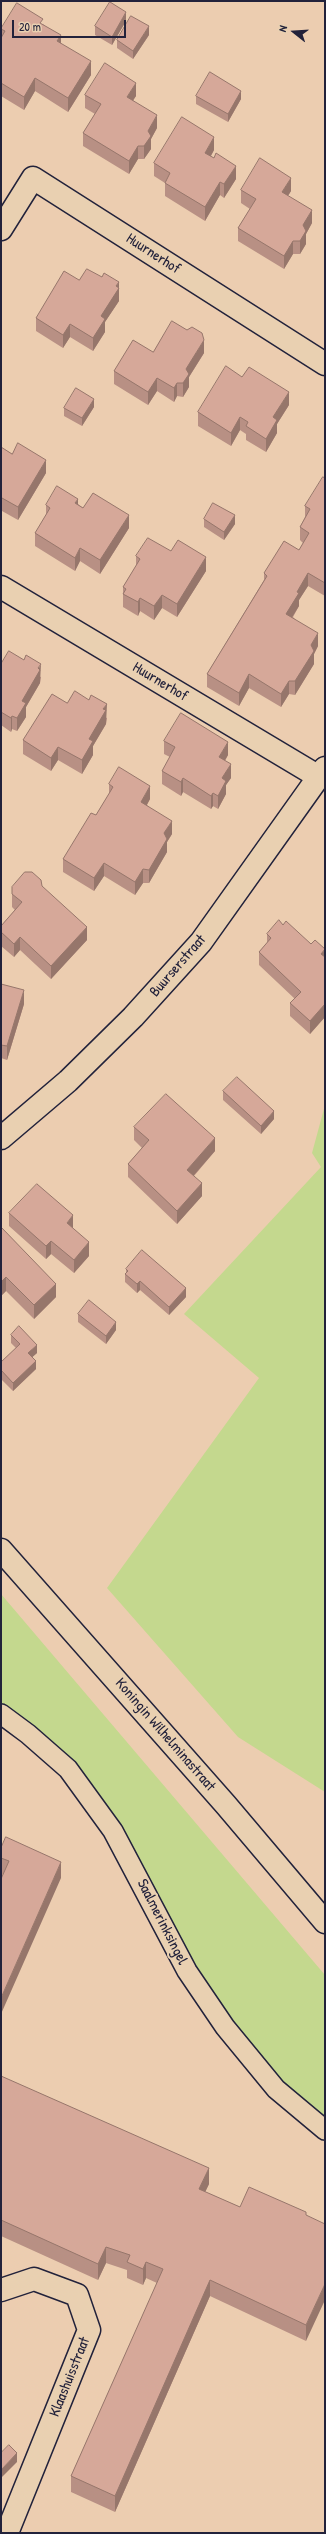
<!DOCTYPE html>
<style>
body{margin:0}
#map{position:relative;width:326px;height:2534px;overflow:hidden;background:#eccdb0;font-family:"Patrick Hand",sans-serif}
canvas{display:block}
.frame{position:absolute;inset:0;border:2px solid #22223b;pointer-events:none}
.north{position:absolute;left:274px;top:12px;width:40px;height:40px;-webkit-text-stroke:3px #e9d0b1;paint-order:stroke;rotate:287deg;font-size:11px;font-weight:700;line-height:16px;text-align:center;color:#22223b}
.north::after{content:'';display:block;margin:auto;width:14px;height:18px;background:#22223b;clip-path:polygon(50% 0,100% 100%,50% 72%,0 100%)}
.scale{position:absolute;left:12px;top:20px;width:114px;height:18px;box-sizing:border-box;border:2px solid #22223b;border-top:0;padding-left:5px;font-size:12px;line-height:14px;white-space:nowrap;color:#22223b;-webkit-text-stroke:3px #e9d0b1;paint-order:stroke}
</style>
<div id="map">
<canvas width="326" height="2534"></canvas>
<div class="frame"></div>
<div class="north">N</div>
<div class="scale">20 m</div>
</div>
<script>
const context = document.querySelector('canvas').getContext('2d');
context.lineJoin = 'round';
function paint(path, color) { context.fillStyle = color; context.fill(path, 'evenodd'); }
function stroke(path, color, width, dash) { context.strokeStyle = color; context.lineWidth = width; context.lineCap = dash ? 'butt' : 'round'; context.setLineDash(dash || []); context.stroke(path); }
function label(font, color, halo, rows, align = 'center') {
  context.font = font + ' "Patrick Hand",sans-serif'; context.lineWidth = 4; context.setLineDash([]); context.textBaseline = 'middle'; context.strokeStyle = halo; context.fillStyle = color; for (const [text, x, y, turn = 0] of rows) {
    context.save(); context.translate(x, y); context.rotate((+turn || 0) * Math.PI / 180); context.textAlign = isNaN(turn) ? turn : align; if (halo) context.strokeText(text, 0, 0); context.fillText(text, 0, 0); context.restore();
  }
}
const green = new Path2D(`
 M325,1105v687l-87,-55 -131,-149 152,-210 -75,-64 137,-147 -9,-14z
 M1,1594l324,381v145l-28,-19 -87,-101 -84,-152 -125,-141z`);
const lane = new Path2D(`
 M1,1714l27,20 40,35 45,62 74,140 38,56 51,62 49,41`);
const street = new Path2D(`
 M1,229l32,-51 292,186
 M1,587l318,190
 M1,2290l33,-11 43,16 12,35 -82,203`);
const secondary = new Path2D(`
 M1,1138l67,-57 65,-64 68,-75 124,-174
 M1,1550l225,255 99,117`);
const wall = new Path2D(`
 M126,21l-14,24 -17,-10v-9z
 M43,24l48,51 -23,37 -33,-21 -11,19 -23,-14v-67z
 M149,35l-16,24 -16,-11v-8z
 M85,95l51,1 -3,4 24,28 -6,11v10l-7,10h-6l-9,15 -46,-28v-13l12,-19 -10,-6z
 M196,96l45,3 -13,23 -32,-18z
 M214,150l-3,6 25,23 -12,19 -4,-3 -15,26 -40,-25v-13l-11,-7v-13z
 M241,190l50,1 -3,5 24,27 -6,11v10l-6,10h-7l-9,15 -46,-28v-13l12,-19 -9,-6z
 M102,277l17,5v19l-14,21v10l-12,19 -23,-14 -7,11 -27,-17v-13l43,-38z
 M153,352l51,1 -15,24v10l-6,10 -6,-1 -3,6 -17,-11 -9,14 -34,-21v-13z
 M289,405l-12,19v9l-11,19 -20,-12v-6l-6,-4 -9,16 -33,-20v-14z
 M94,407l-12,19 -18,-10v-8z
 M1,447l11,7 34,19 -28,47 -16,-9z
 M325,478v118l-17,-10 -9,14v6l-6,11 25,29 -4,8v10l-19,31 -6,-1 -8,13 -32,-19 -10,18 -32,-19v-13l57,-94v-7l35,-23 4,-7 -3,-3v-13l5,-10v-11z
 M78,504l5,4 46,20 -29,46 -20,-13 -5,10 -40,-25v-13l11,-18v-10z
 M204,519l31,5 -11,16 -20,-13z
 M136,556l70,15 -29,46 -15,-9 -8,12 -14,-9 -2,5 -15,-9v-20l13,-21z
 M1,664l40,13 -1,6 -14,24v10l-9,14 -5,-2 -1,3 -10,-7z
 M67,703l40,15 -1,6 -13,22v9l-11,19 -24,-14 -7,11 -28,-17v-14z
 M164,741l64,14 -3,6 6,17 -5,7v9l-8,15 -5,-3 -2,3 -28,-17 -2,4 -19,-12v-13l8,-14 -6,-3z
 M109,784l41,15 -3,6 25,29 -5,8v10l-18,31h-6l-8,12 -31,-19 -10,15 -31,-19v-13l33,-44 13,-21z
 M42,886l45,54 -36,39 -31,-29 -6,7 -13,-11v-20l14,-16 -3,-3v-20z
 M283,925l28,19 14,5v68l-15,17 -20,-18v-13l5,-4 -36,-34v-13l8,-9v-9z
 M1,984l23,20 -17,56 -6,-2z
 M223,1091l51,28 -13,15 -38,-34z
 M134,1127l81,24 -21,25 8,20 -25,28 -49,-47v-13l14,-16 -8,-8z
 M325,1190v11l-1,-1v-8z
 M9,1213l64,16 16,27 -15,17 -23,-19 -5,5 -37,-33z
 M1,1227l55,70 -22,22 -28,-28 -5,5z
 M126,1269l60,28 -17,18 -29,-25 -3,3 -12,-11v-8l1,-1z
 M78,1314l38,16 -10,14 -28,-22z
 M11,1335l26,18 -5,4 4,12 -23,22 -12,-12v-17l15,-14 -5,-5z
 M1,1848l60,30 -58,-3 -2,-1z
 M1,2076l208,108 -4,8 35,15 66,5v129l-96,-45 -95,216 -44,-20v-16l86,-193 -11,-5 -3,7 -16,-7v-8l-21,-7 -8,17 -97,-44z`);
const shadedWall = new Path2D(`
 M126,12v9l-14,24v-8z
 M149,26v9l-16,24v-8z
 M61,35v13l-4,-7z
 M91,61v14l-23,37v-14z
 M35,78v13l-11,19v-13z
 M136,83v13l-9,14v-13z
 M241,91v8l-13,23v-8z
 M157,115v13l-6,11v10l-7,10v-13l4,-15z
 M214,137v13l-9,16v-13z
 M138,146v13l-9,15v-13z
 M236,166v13l-12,19v-14z
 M291,178v13l-9,14v-13z
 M220,182v13l-15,26v-14z
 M312,210v13l-6,11v10l-6,10v-13l3,-16z
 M293,241v13l-9,15v-13z
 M119,282v19l-14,21v10l-12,19v-13l8,-22z
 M70,324v13l-7,11v-13z
 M204,340v13l-15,24v10l-6,10v-14l3,-14z
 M157,378v13l-9,14v-13z
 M177,383v13l-3,6v-14z
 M289,392v13l-12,19v9l-11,19v-13l7,-22z
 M94,399v8l-12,19v-8z
 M240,417v13l-9,16v-13z
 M46,460v13l-28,47v-13z
 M2,498v13l-1,2v-13z
 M78,499v13l-3,-9z
 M129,515v13l-29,46v-14z
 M235,515v9l-11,16v-8z
 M80,548v13l-5,10v-13z
 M206,557v14l-29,46v-13z
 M308,573v13l-9,14v6l-13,21v-13l11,-22z
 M162,595v13l-8,12v-14z
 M140,598v13l-2,5v-14z
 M318,633v13l-4,8v10l-19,31v-14l16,-36z
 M41,664l-1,19 -14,24v10l-9,14v-13l5,-17z
 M249,674v14l-10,18v-13z
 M289,681v13l-8,13v-13z
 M107,704l-1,20 -13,22v9l-11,19v-14l7,-21 14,-30z
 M12,716v13l-1,3v-14z
 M228,742v13l-9,15v-13z
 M58,747v13l-7,11v-13z
 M231,764v14l-5,7v9l-8,15v-13l4,-18z
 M183,778v14l-2,4v-14z
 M150,786v13l-9,16v-13z
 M213,793v13l-2,3v-13z
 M172,821v13l-5,8v10l-18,31v-13l15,-37z
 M104,863v13l-10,15v-13z
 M143,869v14l-8,12v-13z
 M87,927v13l-36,39v-13z
 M20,937v13l-6,7v-13z
 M325,950v13l-4,-9z
 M24,990v14l-17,56v-14z
 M325,1004v13l-15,17v-13z
 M274,1111v8l-13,15v-8z
 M215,1138v13l-28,32v-13z
 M202,1183v13l-25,28v-13z
 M73,1215v14l-6,-6z
 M51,1241v13l-5,5v-13z
 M89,1242v14l-15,17v-13z
 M6,1277v14l-5,5v-14z
 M140,1281v9l-3,3v-9z
 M56,1284v13l-22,22v-14z
 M186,1288v9l-17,18v-8z
 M116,1322v8l-10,14v-8z
 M37,1345v8l-9,8v-8z
 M36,1361v8l-23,22v-8z
 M61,1862v16l-60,136v-16z
 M209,2168v16l-10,21v-16z
 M106,2247v16l-8,17v-16z
 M146,2262v16l-3,7v-16z
 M210,2280v16l-95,216v-16z
 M325,2284v16l-19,41v-16z
 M17,2453v9l-16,16v-8z`);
const building = new Path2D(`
 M110,2l16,10 -14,25 -17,-11z
 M17,3l26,16 -3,4 21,12 -4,6 34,20 -23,37 -33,-20 -11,19 -23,-14v-45l4,-7 -4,-2z
 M131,16l18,10 -16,25 -16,-11z
 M105,63l31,20 -9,14 30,18 -9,16 3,5 -7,10h-6l-9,15 -46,-28 18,-29 -16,-9z
 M210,72l31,19 -13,23 -32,-18z
 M182,117l32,20 -9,16 9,5 2,-5 20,13 -12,18 -4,-2 -15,25 -40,-24 5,-10 -16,-10z
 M260,158l31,20 -9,14 30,18 -9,15 3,6 -6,10h-7l-9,15 -46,-28 18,-29 -15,-9z
 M87,269l15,8 2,-4 15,9 -3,4 3,2 -18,28 4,3 -12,19 -23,-14 -7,11 -27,-17 28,-47 15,9z
 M172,321l15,9 5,-3 10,6 2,7 -18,29 3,5 -6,9h-6l-3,5 -17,-10 -9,14 -34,-21 19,-31 20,12z
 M226,366l16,11 7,-10 40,25 -16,25 4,3 -11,19 -20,-13 2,-4 -8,-5 -9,16 -33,-21z
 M76,388l18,11 -12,19 -18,-10z
 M18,443l28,17 -28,47 -16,-9 -1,2v-53l11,7z
 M323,477l2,1v105l-17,-10 -11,19 2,1 -13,21 32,19 -7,12 3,6 -19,30h-6l-8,13 -32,-20 -10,19 -32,-19 60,-98 -3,-3 20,-32 15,9 10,-17 -9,-6 10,-18 -5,-3z
 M57,486l21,13 -3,4 8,5 10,-15 36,22 -29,45 -20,-12 -5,10 -40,-25 15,-25 -4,-3z
 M213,503l22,12 -11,17 -20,-13z
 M148,538l23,13 7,-11 28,17 -29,47 -15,-9 -8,11 -14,-8 -2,4 -15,-8 3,-5 -3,-2 17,-28 -4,-3z
 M9,651l15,9 2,-5 15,9 -3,4 2,2 -18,31 4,2 -9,15 -5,-2 -1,2 -10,-6v-48z
 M75,691l14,9 2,-5 16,9 -4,5 3,1 -17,29 4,2 -11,19 -24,-13 -7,11 -28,-18 29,-46 15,9z
 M181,713l47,29 -9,15 12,7 -9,14 4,3 -8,15 -5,-3 -2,3 -28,-18 -2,4 -19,-11 13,-24 -11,-6z
 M119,767l31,19 -9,16 31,19 -8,12 3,6 -18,31 -6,-1 -8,13 -31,-19 -10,15 -31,-19 28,-46 5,2 17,-28 -4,-3z
 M25,872h7l9,8 1,6 45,41 -36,39 -31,-29 -6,7 -13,-12v-6l21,-24 -10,-8v-7z
 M279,920l4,5 3,-4 25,23 4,-4 10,9 -4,5 4,3v47l-15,17 -20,-18 11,-11 -42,-40 12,-14 -4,-4z
 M1,984l23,6 -17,56 -6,-1z
 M237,1077l37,34 -13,15 -38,-35z
 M166,1094l49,44 -28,32 15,13 -25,28 -49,-47 21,-24 -15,-13z
 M37,1184l36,31 -6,8 22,19 -15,18 -23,-19 -5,5 -37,-33z
 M1,1227l55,57 -22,21 -28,-28 -5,5z
 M142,1250l44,38 -17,19 -29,-26 -3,3 -12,-10 3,-3 -2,-2z
 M89,1300l27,22 -10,14 -28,-22z
 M19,1326l18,19 -9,8 8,8 -23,22 -12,-13v-8l19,-18 -9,-9z
 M6,1837l55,25 -60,136v-119l8,-18 -8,-3v-10z
 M1,2076l208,92 -10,21 41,18 9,-20 57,25v3l19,9v60l-19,41 -96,-45 -95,216 -44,-20 92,-207 -17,-7 -3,7 -16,-7 3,-7 -24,-8 -8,17 -97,-44z
 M9,2445l8,8 -16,17v-17z`);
const streetNames = [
 ["Huurnerhof",153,254,33],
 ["Huurnerhof",160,682,31],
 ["Buurserstraat",178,966,-49],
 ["Koningin Wilhelminastraat",165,1735,49],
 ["Saalmerinksingel",162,1922,63],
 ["Klaashuisstraat",70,2377,-68]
];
paint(green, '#c4d88e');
stroke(lane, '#22223b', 22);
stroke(street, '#22223b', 25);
stroke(secondary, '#22223b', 25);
stroke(lane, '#e9d0b1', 19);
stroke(street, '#e9d0b1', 22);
stroke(secondary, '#e9d0b1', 22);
paint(wall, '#b89084');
paint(shadedWall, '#96766b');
paint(building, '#d6a899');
stroke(building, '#96766b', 1);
label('15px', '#22223b', '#e9d0b1', streetNames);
</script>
